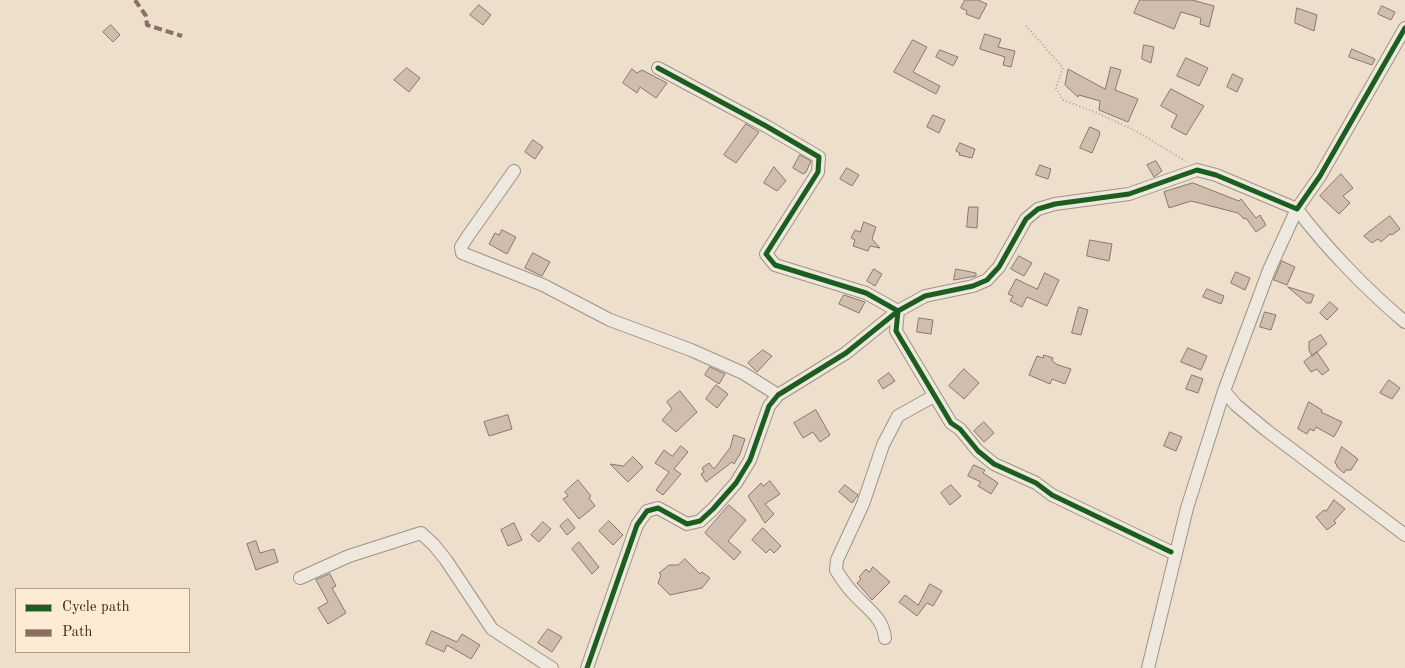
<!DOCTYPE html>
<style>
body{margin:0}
#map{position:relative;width:1405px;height:668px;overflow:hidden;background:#eddfcb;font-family:"Old Standard TT",serif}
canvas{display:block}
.legend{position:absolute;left:15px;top:588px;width:175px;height:65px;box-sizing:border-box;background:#fdecd3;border:1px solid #b19e84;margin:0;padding:6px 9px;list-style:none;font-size:15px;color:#3e2a0d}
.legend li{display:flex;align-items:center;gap:10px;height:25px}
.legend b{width:25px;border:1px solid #b19e84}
</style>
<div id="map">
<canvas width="1405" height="668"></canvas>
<ul class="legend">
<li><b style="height:6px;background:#1b5e20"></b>Cycle path</li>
<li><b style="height:6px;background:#8d6e63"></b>Path</li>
</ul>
</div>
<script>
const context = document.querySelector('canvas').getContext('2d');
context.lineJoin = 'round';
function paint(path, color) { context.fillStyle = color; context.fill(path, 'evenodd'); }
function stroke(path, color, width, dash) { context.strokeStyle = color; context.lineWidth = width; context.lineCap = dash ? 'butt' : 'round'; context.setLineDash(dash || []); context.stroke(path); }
const building = new Path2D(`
 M965,0h13l9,4 -8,15 -13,-5 1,-3 -6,-3z
 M1140,0h52l22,6 -5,21 -9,-3 1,-6 -20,-6 -7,17 -40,-16z
 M479,5l12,10 -8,10 -13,-10z
 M1382,6l13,6 -4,8 -13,-6z
 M1297,8l20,7 -3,16 -19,-8z
 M111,25l9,10 -7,7 -10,-10z
 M985,34l16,5 -3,8 17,4 -4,16 -8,-2 2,-8 -25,-8z
 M913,40l14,7 -14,25 27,14 -4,8 -42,-22z
 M1144,45l10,2 -3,16 -9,-4z
 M1352,49l23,10 -3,6 -23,-8z
 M940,50l18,7 -5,9 -17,-9z
 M1186,58l22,10 -9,18 -22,-10z
 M1111,67l10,3 -6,20 23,9 -10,23 -29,-12 1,-9 -21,-6 -1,2 -13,-12 3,-16 37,20z
 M407,68l13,10 -11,14 -15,-12z
 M632,69l5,4 5,-3 25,13 -11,15 -16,-11 -3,6 -14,-10z
 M1233,74l10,5 -6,13 -10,-5z
 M1171,89l33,17 -18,29 -15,-8 6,-12 -16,-9z
 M933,115l12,5 -6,13 -12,-6z
 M746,124l13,8 -23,31 -12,-8z
 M1090,127l9,4 1,3 -8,19 -12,-5z
 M533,140l10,7 -8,12 -10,-7z
 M960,143l15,6 -3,9 -13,-3 1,-2 -4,-2z
 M800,155l11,6 -5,11 -3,2 -10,-6z
 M1156,161l6,10 -8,6 -7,-12z
 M1040,165l11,4 -3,10 -12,-4z
 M774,167l12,14 -9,10 -13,-8z
 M847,168l12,7 -7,11 -12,-7z
 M1341,174l12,14 -10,8 7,7 -11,11 -19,-18z
 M1193,183l46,18 2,-2 15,19 4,-3 6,10 -10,7 -10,-14 -2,1 -6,-6 -47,-12 -22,7 -5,-16z
 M969,207h9l-1,21 -10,-1z
 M1390,216l10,13 -8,6 -2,-1 -9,8 -3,-3 -6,4 -8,-7z
 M864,222l12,5 -4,12 8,9 -10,-2 -2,5 -15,-5 2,-6 -4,-2 4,-8 5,2z
 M502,230l14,7 -9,17 -18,-10 6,-11 4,2z
 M1090,240l22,4 -3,17 -22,-5z
 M533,253l17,9 -8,14 -17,-8z
 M1019,256l13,7 -8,13 -13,-7z
 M1282,261l13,6 -8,18 -13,-5z
 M874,269l8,5 -7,12 -8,-5z
 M956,269l20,4v3l-22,4z
 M1236,272l14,6 -5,12 -14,-7z
 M1045,273l14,7 -12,26 -20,-9 -5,10 -12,-6 3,-5 -5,-2 8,-15 21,10z
 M1288,287l26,8 -3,8h-4z
 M1207,289l17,7 -3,8 -18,-7z
 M844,295l21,7 -6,11 -20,-9z
 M1330,302l8,7 -11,11 -7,-7z
 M1079,307l9,3 -7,25 -9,-2z
 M1265,312l11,3 -5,15 -11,-3z
 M919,318l14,2 -2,14 -14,-2z
 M1321,335l6,9 -15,12 -3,-6v-8z
 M1188,348l19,8 -6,14 -20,-8z
 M763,350l9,6 -15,16 -9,-9z
 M1317,352l12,18 -7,5 -5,-6 -6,3 -7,-10z
 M1044,355l9,3 -1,3 6,4 13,4 -6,15 -13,-5 -2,5 -21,-9 8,-19 6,2z
 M710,367l15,7 -6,10 -14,-9z
 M964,369l15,14 -15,16 -15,-13z
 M889,373l6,8 -12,8 -5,-8z
 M1192,375l11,4 -5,14 -12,-4z
 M1389,380l11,8 -8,11 -12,-6z
 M716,385l12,9 -11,14 -11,-9z
 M680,391l17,21 -21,20 -14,-12 10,-11 -5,-7z
 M1309,402l13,8 -1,2 21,10 -8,15 -18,-10 -2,4 -4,-2 -3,5 -9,-5z
 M816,410l14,25 -10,7 -7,-10 -10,6 -9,-15z
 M508,415l4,14 -23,7 -5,-14z
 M984,422l10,11 -10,9 -10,-11z
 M1170,432l12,5 -6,14 -12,-5z
 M734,435l11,4 -5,15 -6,10 -2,-2 -26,20 -5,-8 3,-2 -2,-4 7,-5 5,6 16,-21z
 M681,446l7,6 -14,17 7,5 -18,21 -7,-5 13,-18 -14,-9 9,-13 8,6z
 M1342,447l16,12 -7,11h-5l-2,3 -7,-6v-2l-2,-2z
 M633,457l10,10 -15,15 -18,-18 13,2z
 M974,465l11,5 -2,3 15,10 -7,11 -13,-8 3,-4 -13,-6z
 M578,480l13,16 -2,2 6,8 -16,13 -16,-20 5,-3 -3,-4z
 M770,481l10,13 -15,10 9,10 -9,9 -17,-27 13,-13 2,3z
 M845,485l13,10 -6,8 -13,-11z
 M951,485l10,11 -11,9 -9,-12z
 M1334,500l11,9 -11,12 2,2 -9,7 -11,-13 8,-7 2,1z
 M729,505l17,15 -18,21 13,11 -7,8 -29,-27z
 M568,519l7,9 -8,7 -7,-9z
 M609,521l14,14 -10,10 -14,-14z
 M543,522l8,7 -12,13 -8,-7z
 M514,523l8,17 -14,6 -7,-16z
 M763,528l18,18 -7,7 -4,-4 -4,4 -14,-13z
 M256,541l4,12 14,-4 4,13 -22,8 -9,-26z
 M579,542l20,25 -7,7 -20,-25z
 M685,559l15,15 2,-2 8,6 -8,10 -32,7 -12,-12 3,-8 -2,-2 10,-8h9z
 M873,567l17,15 -18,18 -15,-17 4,-4 -2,-2 7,-8 3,3z
 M330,574l6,12 -4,2 14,25 -18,11 -10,-16 10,-6 -12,-22z
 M930,584l12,7 -9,15 -6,-3 -10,13 -18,-14 6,-7 13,10z
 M548,629l14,8 -10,15 -14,-9z
 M432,631l25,11 5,-8 18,11 -9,14 -24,-14 -3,7 -18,-8z`);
const path = new Path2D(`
 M1026,26l37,42 -7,20 7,12 32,12 41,19 49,30`);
const minor = new Path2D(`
 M658,68l108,58 53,31 -1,15 -47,74 -5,8 9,11 91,28 32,18 -2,20 55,92 9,6 18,22 16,13 42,19 16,12 119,57
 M514,171l-46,65 -7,11 1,6 81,32 67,35 81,30 52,23 35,22
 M1297,209c28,38 72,83 108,113
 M1224,391l12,14 30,25 139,105
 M300,578l49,-22 72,-23 13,12 12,15 46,69 60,39
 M885,638c-2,-21 -19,-30 -32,-45 -7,-7 -12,-15 -17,-23l1,-10 26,-56 20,-59 15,-29 36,-20
 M587,668l50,-143 10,-14 11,-3 29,16 13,-3 13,-12 23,-26 14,-23 19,-54 9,-11 68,-42 52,-42 27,-15 48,-10 14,-6 12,-13 27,-48 12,-10 17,-5 74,-10 68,-24 19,5 81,34 23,-33 85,-148
 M1148,668l39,-160 37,-117 45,-121 28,-61`);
const quiet = new Path2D(`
 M135,0l11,16 1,9 35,11`);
const cycleway = new Path2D(`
 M658,68l108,58 53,31 -1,15 -47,74 -5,8 9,11 91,28 32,18 -2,20 55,92 9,6 18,22 16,13 42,19 16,12 119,57
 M587,668l50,-143 10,-14 11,-3 29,16 13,-3 13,-12 23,-26 14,-23 19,-54 9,-11 68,-42 52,-42 27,-15 48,-10 14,-6 12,-13 27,-48 12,-10 17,-5 74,-10 68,-24 19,5 81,34 23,-33 85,-148`);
paint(building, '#d0bdaf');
stroke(building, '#847a6b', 1);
stroke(minor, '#9e9384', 14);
stroke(path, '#ada69b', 2, [1, 2.5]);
stroke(minor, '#efe8de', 12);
stroke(quiet, '#8d6e63', 4, [8, 4]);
stroke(cycleway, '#1b5e20', 5);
</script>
